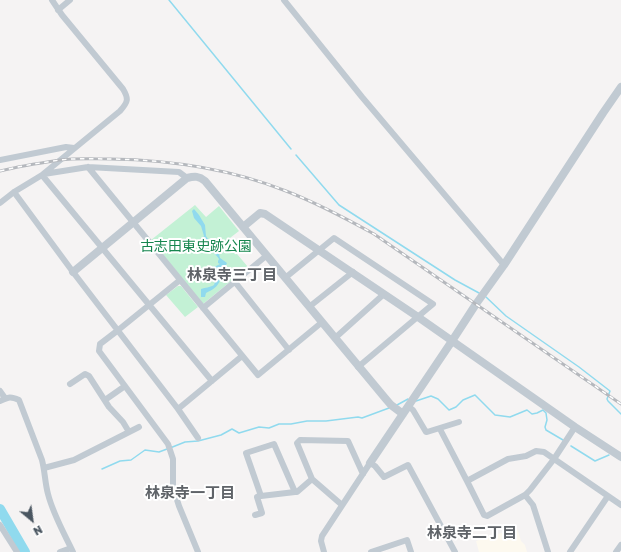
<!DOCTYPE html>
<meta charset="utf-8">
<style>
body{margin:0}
#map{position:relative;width:621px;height:552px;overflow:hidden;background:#f5f3f3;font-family:"Golos Text",sans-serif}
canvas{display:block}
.north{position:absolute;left:12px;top:500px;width:40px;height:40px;-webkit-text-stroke:3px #fff;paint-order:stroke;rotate:151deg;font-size:11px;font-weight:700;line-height:16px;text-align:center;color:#4a5661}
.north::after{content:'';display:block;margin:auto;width:14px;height:18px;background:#4a5661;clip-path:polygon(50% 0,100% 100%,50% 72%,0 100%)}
</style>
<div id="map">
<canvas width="621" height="552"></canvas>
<div class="north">N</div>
</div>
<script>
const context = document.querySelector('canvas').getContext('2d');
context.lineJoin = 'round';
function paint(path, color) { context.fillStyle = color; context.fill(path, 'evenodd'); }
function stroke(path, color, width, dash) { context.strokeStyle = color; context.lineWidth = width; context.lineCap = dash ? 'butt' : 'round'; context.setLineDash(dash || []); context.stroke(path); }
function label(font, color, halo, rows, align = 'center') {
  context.font = font + ' "Golos Text","Noto Sans JP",sans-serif'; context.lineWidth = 4; context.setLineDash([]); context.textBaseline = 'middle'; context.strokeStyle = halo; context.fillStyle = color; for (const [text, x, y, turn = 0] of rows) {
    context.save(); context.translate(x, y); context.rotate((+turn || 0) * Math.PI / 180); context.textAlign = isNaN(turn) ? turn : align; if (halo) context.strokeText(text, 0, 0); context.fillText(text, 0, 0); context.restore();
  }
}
const commercial = new Path2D(`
 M517,528l4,13 4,4 2,7h-48l-3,-11z`);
const green = new Path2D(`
 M195,205l11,12 13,-11 20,25 -13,10 22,26 -45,37 -52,-64z
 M178,286h3l17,21 -13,10 -19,-22z`);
const water = new Path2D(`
 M194,209l5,6 6,10 1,11 2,3 1,2 10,13 1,4 7,5 -1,2c-10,3 -4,8 -6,15 -2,7 -8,10 -14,13l-1,4h-4v-8c5,-2 8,-1 13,-4l3,-9 -2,-4 -1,-1 -3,1 -1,-2 1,-3h3l6,-3 -2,-1v-2l1,-2c-2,-3 -6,-7 -8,-9v-1l-6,-6 -2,-5 1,-2 -3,-10 -7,-8 -2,-7z`);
const stream = new Path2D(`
 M169,0l122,149
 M296,155l43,50 116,75 24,13
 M486,297l20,19 73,51 31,24 -3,8 1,2 13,13
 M416,401l15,-5 7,3 11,11 7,-3 7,-7 12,-5 20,20 15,2 17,-7 5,4 5,-1 6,-3 3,3 1,7 -2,7 1,3 17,10
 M397,405l11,-6
 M571,446l24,15 14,-6
 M170,448l15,-6 13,-1 23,-6 11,-6 7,4 20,-6 10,1 10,-4h12l16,-3h19l32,-4 4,1 27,-10
 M102,469l18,-8 11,-1 14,-10 14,2 8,-3`);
const river = new Path2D(`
 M0,509l25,43`);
const minor = new Path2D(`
 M284,0l78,97 142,168
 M58,10l12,-10
 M0,160l66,-13 8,1
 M88,167l170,208 63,-52
 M44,174l44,-7 91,5 8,6
 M42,175l170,206
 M14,192l59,80 105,137 20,29
 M0,203l14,-11 28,-17 78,-64c8,-9 9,-12 3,-22l-61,-74 -10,-15
 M285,278l49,-40 99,66 -75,63
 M180,280l-63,51 -17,13 -1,7 69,93 5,15v28l6,19 19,46
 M235,282l54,68
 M309,307l44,-35
 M203,308l63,-52
 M335,338l49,-44
 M70,384l15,-10 4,2 20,31 14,15 6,10
 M0,391l5,7
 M105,400l20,-14
 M0,401c9,-4 10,-5 19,-1l23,60c3,12 3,23 6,34 5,20 16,39 25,58
 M408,406l5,4 13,22h1l32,-10
 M178,409l64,-53
 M440,429l2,4 25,48 17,34 3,1 38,-21 5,-5 24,-31 21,-32
 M44,468l30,-8 65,-33
 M312,479l-15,-36 3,-3 48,1 15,33
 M467,481l41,-22 18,-3 10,-5 8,1 77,53
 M295,492l-21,-48 -28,9 15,43 34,-4h2l15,-13 30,26
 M525,495l8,10 15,47
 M255,515l7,-2 -5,-16 4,-2
 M0,525l17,27
 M60,552l11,-4
 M324,552l-3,-11 1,-5 48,-73 5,3 9,11 24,-12 47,87
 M371,552l36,-12 4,12
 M570,552l38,-56
 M616,552l5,-7`);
const tertiary = new Path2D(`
 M243,227l17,-14 5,1 153,103 157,110 46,30
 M73,272l114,-94c8,-2 12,-2 18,3l180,217 6,7 12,9
 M370,463l82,-122 24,-37 28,-39 99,-152 18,-26`);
const rail = new Path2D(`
 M0,171c20,-5 40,-8 60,-11 17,-2 34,-1 51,-1 60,1 120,10 175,32 31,12 59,27 88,43l247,170`);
const parkNames = [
 ["古志田東史跡公園",196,247]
];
const neighbourhoodNames = [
 ["林泉寺三丁目",232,275],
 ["林泉寺一丁目",190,493],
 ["林泉寺二丁目",472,533]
];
paint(commercial, '#fdf9ef');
paint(green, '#c3f1d5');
paint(water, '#90daee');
stroke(stream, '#90daee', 1.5);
stroke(river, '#90daee', 10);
stroke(minor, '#c1cad2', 6);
stroke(tertiary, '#c1cad2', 8);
stroke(rail, '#b5b8bd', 3);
stroke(rail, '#fff', 1.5, [4.5]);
label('14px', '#17864f', '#fff', parkNames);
label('bold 15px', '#5f6368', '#fff', neighbourhoodNames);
</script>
